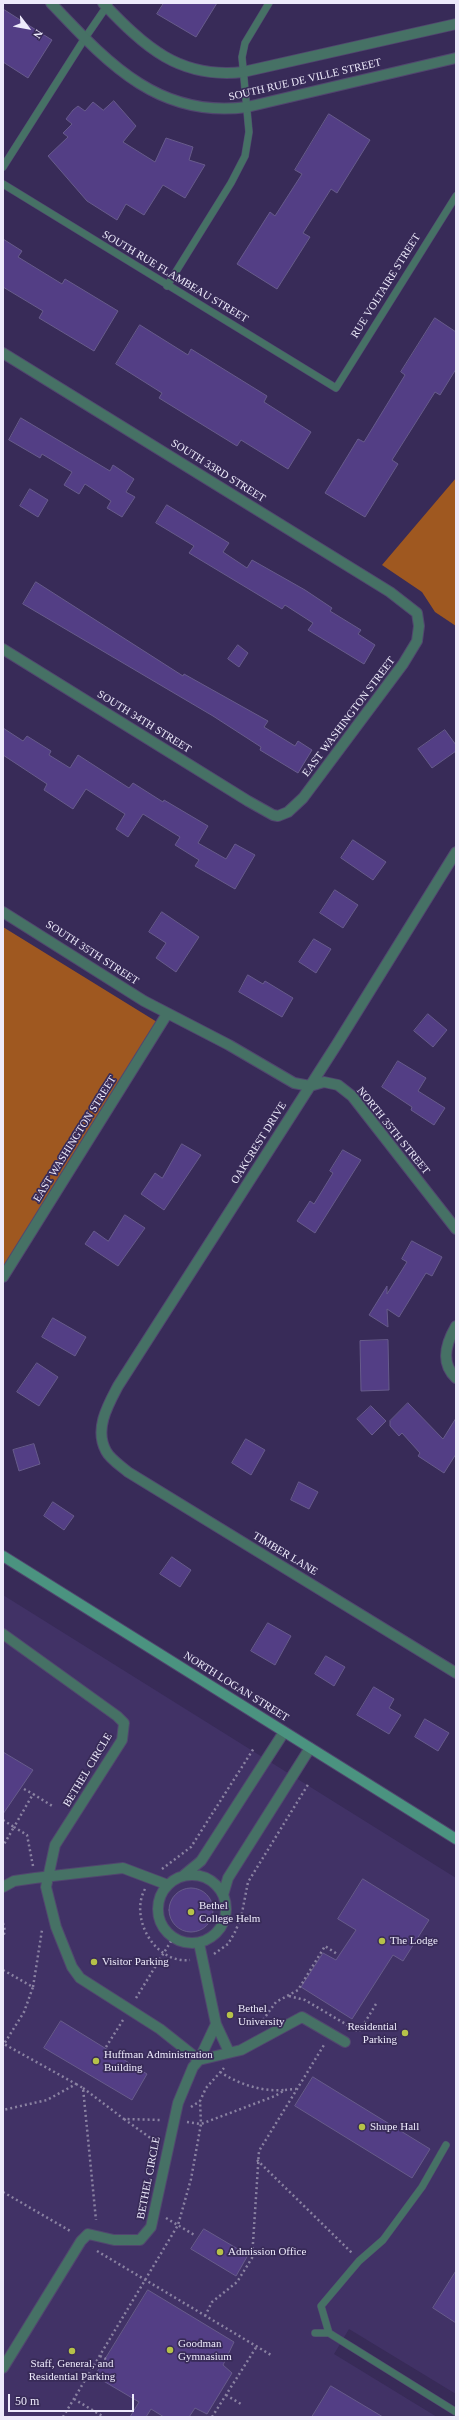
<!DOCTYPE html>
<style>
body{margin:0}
#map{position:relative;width:459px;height:2420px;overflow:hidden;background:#382b58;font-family:Georgia,serif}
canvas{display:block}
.frame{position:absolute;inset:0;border:4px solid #edeafb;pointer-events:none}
.north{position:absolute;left:8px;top:8px;width:40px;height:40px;-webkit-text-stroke:3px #382b58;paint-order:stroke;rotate:122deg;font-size:11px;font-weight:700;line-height:16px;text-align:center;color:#edeafb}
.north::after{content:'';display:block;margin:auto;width:14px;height:18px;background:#edeafb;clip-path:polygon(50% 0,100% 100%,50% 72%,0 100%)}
.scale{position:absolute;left:8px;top:2394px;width:126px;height:18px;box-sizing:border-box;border:2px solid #edeafb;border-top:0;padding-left:5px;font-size:12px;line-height:14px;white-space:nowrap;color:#edeafb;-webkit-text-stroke:3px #382b58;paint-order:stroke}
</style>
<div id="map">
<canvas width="459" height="2420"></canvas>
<div class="frame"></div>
<div class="north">N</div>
<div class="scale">50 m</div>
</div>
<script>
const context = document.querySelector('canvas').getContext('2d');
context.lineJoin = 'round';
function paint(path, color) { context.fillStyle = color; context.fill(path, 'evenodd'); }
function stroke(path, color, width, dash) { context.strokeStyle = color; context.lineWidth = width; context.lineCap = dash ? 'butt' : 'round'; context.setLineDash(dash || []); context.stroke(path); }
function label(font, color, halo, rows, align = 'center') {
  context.font = font + ' Georgia,serif'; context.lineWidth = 3.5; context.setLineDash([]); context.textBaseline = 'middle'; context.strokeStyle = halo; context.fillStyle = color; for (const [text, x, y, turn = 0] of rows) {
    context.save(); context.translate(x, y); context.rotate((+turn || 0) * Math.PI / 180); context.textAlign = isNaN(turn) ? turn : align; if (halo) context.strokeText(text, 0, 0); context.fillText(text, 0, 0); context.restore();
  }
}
const built = new Path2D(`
 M3,1595l453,283v516l-107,-65 -15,25 103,63h-434z`);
const forest = new Path2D(`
 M456,478v148l-21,-14 -13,-20 -40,-27z
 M3,927l154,95 -154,250z`);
const building = new Path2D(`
 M164,3h53l-21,34 -39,-23z
 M3,9l49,31 -24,38 -25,-16z
 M114,101l22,25 -13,16 32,20 11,-24 27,9 -4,13 16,5 -20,33 -22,-13 -19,30 -18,-11 -9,16 -30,-19 -39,-45 20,-19 -5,-4 9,-9 -6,-5 7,-9 5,-4 7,5 8,-9 10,8z
 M329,114l41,26 -33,53 -6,-4 -28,44 7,4 -33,52 -40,-25 33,-52 5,4 27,-42 -7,-4z
 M3,239l19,12 -4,6 44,27 3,-5 53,32 -24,40 -55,-33 4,-7 -40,-24z
 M435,318l21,14v37l-16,26 -5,-3 -43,68 6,4 -33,53 -40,-24 33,-54 6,3 41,-67 -4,-3z
 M140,325l48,30 3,-6 76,47 -3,6 47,30 -23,37 -47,-29 -4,6 -78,-48 3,-5 -46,-29z
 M21,418l89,53 3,-6 21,14 -8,13 9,5 -13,20 -15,-9 4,-7 -26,-17 -6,10 -15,-9 8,-13 -30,-18 -2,4 -31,-18z
 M30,489l18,11 -10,17 -18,-11z
 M167,505l62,38 -6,9 24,16 5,-8 53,30 27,18 -2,3 31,19 -3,4 17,11 -11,19 -56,-34 5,-7 -28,-18 -3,4 -93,-56 5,-7 -38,-23z
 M36,582l147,94 1,-2 84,47 -4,6 31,19 3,-5 14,9 -14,23 -38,-23 1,-3 -48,-31 -190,-112z
 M238,645l10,8 -9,14 -11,-8z
 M3,728l20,13 4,-5 24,15 -2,4 21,13 8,-13 51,33 4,-5 30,19 1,-2 44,26 -10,17 28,16 9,-15 20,11 -20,34 -40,-23 4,-6 -24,-15 5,-8 -37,-23 -15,23 -12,-8 9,-15 -39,-25 -13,20 -29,-19 3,-6 -44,-29z
 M445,730l11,15v6l-24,17 -14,-19z
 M353,840l33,22 -13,18 -32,-22z
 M335,890l23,15 -15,23 -23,-15z
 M162,912l37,25 -23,35 -20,-14 10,-15 -17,-11z
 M314,939l17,10 -15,24 -17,-11z
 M248,975l15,9 2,-3 28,17 -11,19 -43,-25z
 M428,1014l19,16 -14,17 -19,-16z
 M398,1061l28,17 -8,13 27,17 -11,17 -23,-15 1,-3 -30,-20z
 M182,1144l19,11 -37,55 -23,-16 14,-21 7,5z
 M343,1150l18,10 -46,73 -18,-12 13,-20 4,3 19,-31 -3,-2z
 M125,1215l20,13 -27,38 -33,-22 9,-13 14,10z
 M412,1241l30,16 -10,19 -6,-3 -27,44 -12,-8 1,18 -19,-12 18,-29v8l20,-32 -5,-3z
 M53,1318l33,19 -11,19 -33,-19z
 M388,1340l1,50 -28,1 -1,-50z
 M37,1363l21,14 -19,29 -22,-14z
 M408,1403l35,36 13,-21v36l-12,19 -26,-17 2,-3 -18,-20 -3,3 -9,-10v-5z
 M371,1406l15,15 -14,14 -15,-16z
 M246,1439l19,11 -14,25 -19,-12z
 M34,1444l6,20 -21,7 -6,-21z
 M299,1482l19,10 -9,17 -18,-9z
 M53,1502l21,14 -10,14 -20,-14z
 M172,1557l19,13 -11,17 -20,-13z
 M268,1623l23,13 -16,29 -24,-14z
 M326,1656l19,11 -11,19 -19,-12z
 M374,1687l20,12 -5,9 12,7 -12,19 -32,-19z
 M425,1719l24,14 -11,18 -23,-14z
 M3,1752l30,18 -30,44z
 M363,1879l66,41 -26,41 -10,-6 -41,64 -51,-32 22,-34 13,7 20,-30 -18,-11z
 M169 1910a22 22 0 1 1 44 0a22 22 0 1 1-44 0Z
 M61,2021l86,53 -15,26 -88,-52z
 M313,2077l117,72 -18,29 -117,-72z
 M204,2229l44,26 -12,21 -45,-27z
 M456,2271v52l-23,-15z
 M148,2290l86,52 -11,23 9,8 -25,41 -12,-6 -6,9h-25l-13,-8 -5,8h-16l9,-15 -44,-26z
 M331,2386l52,31h-71z`);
const path = new Path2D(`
 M24,1789l9,5
 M3,1820l11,7 -11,19
 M33,1866l-6,-31 -13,-8 19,-33 21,13
 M162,1869l29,-22 63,-99
 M145,1889c-16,29 10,75 45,71
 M3,1923l2,8 -2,6
 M214,1954l14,-10 7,-12 6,-14 7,-36 61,-99
 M3,1970l30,17 -9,25 -20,32 72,40 -29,16 -44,10
 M33,1987l9,-57
 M289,1996l16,4 54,32 17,-28
 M136,1998l37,-60
 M260,2024l16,-22 22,-12 27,-44 12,8
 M106,2047l17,-27
 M220,2072c19,12 41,20 65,18
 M76,2084l7,4 13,132
 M83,2088l41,31 38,1
 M191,2107l9,-6
 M124,2119l32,23
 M187,2122l14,2 74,-28 10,-6 11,-1
 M257,2160l95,93
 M3,2192l69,40
 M166,2218l30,18
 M97,2251l174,104
 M205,2316l7,-14 25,-20 15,-24 7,-107 65,-106
 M100,2356l6,3
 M226,2395l15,9
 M74,2399l30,18
 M63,2417l115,-192 13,-46 10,-55 -1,-23 6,-13 18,-20
 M212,2417l45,-71`);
const lane = new Path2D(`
 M3,167l82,-129 24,-35
 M3,184l333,204 120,-192
 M167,286l64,-103 14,-27 4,-24 -7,-75 3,-14 24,-40
 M446,2145l-24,42 -39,53 -24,21 -38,45 8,27 127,79
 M315,2333h14`);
const street = new Path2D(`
 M51,3c56,59 107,116 196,104l209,-49
 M103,3c42,44 76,76 140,69l213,-48
 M3,353l387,239 27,21 2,13 -2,15 -14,23 -100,134 -15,14 -10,4 -5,-1 -25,-14 -245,-152
 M456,852l-119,192 -219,342c-10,19 -24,43 -12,65 4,8 15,15 22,21l328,201
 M3,912l141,89 85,44 65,38 16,3 14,-4 14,3 14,11 104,133
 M3,1277l164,-263
 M456,1326c-10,17 -16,37 0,52
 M3,1634l114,82 7,7 -2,17 -67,105 -9,42 10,40 16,40 8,11 80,51 39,31 42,-10 61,-33 43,25
 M158 1909a34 34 0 1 1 68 0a34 34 0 1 1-68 0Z
 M184,1875l17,-14 83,-129
 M3,1887l11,-6 21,-3 88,-10 45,17
 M223,1895l5,-17 82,-130
 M216,2024l13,28
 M3,2368l78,-127 7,-7 26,6h26l11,-13 27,-124 15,-36 6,-7 17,-36 -17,-81`);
const secondary = new Path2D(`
 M3,1556l453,283`);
const markers = [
 [191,1912,4,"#b6c249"],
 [382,1941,4,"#b6c249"],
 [94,1962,4,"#b6c249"],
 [230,2015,4,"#b6c249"],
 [405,2033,4,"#b6c249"],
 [96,2061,4,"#b6c249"],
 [362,2127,4,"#b6c249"],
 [220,2252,4,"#b6c249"],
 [170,2350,4,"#b6c249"],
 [72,2351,4,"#b6c249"]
];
const streetNames = [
 ["SOUTH RUE DE VILLE STREET",305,80,-13],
 ["SOUTH RUE FLAMBEAU STREET",175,277,31],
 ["RUE VOLTAIRE STREET",386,286,-58],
 ["SOUTH 33RD STREET",218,471,32],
 ["EAST WASHINGTON STREET",349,717,-53],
 ["SOUTH 34TH STREET",144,722,32],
 ["SOUTH 35TH STREET",92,953,33],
 ["NORTH 35TH STREET",393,1131,51],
 ["EAST WASHINGTON STREET",75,1139,-58],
 ["OAKCREST DRIVE",259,1143,-58],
 ["TIMBER LANE",285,1554,31],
 ["NORTH LOGAN STREET",236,1687,32],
 ["BETHEL CIRCLE",88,1770,-59],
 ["BETHEL CIRCLE",149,2178,-79]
];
const poiNames = [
 ["Bethel",199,1906],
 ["College Helm",199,1919],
 ["The Lodge",390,1941],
 ["Visitor Parking",102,1962],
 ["Bethel",238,2009],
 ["University",238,2022],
 ["Residential",397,2027,"right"],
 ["Parking",397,2040,"right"],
 ["Huffman Administration",104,2055],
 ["Building",104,2068],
 ["Shupe Hall",370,2127],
 ["Admission Office",228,2252],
 ["Goodman",178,2344],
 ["Gymnasium",178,2357],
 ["Staff, General, and",72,2364,"center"],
 ["Residential Parking",72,2377,"center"]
];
paint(built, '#413266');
paint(forest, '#9f5820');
paint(building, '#533e85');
stroke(building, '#675b8b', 1);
stroke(lane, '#51466f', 8);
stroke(street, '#51466f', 12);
stroke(secondary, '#51466f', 12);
stroke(path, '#8a82a2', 2.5, [2, 3]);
stroke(lane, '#467165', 7);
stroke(street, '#467165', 10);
stroke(secondary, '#4b9380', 10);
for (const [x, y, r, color] of markers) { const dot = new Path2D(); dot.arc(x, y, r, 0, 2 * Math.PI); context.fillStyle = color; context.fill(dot); stroke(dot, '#382b58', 1.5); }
label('11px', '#edeafb', '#382b58', streetNames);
label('11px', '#edeafb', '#382b58', poiNames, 'left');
</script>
